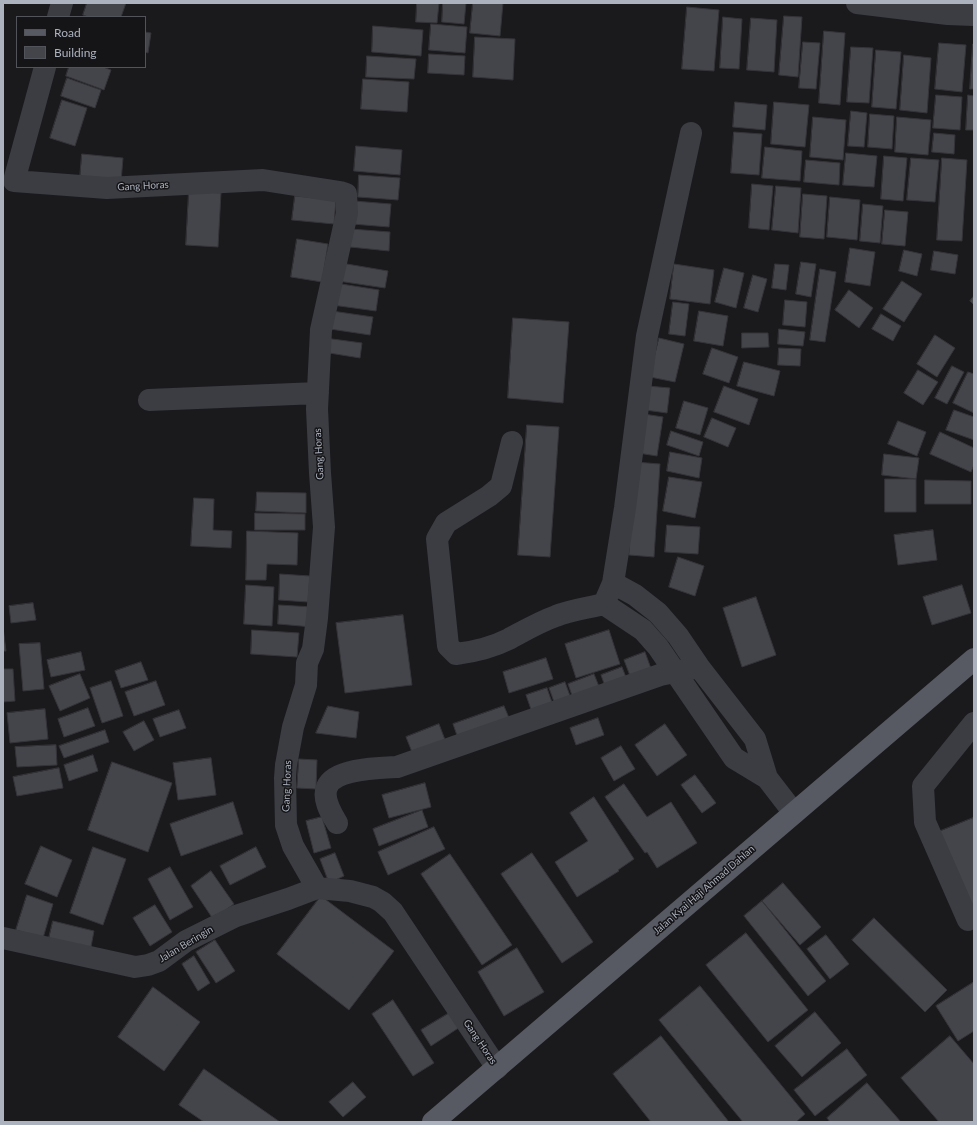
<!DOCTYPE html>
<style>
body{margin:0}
#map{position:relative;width:977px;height:1125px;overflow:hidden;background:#1a1a1d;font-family:Lato,sans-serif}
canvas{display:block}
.frame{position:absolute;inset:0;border:4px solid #acb2be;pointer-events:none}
.legend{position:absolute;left:16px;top:16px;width:130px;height:52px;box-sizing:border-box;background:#151518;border:1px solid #51545a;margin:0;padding:5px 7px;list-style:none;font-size:12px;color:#acb2be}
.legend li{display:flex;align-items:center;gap:8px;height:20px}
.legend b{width:20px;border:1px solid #51545a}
</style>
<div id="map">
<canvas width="977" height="1125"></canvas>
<div class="frame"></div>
<ul class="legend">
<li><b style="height:5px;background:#575a62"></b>Road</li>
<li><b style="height:11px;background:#44454a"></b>Building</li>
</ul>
</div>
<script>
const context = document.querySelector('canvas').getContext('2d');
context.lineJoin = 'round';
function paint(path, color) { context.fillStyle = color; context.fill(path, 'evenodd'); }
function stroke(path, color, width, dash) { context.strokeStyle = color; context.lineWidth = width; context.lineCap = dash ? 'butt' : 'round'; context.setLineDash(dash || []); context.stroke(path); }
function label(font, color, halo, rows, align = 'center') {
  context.font = font + ' Lato,sans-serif'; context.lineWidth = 3; context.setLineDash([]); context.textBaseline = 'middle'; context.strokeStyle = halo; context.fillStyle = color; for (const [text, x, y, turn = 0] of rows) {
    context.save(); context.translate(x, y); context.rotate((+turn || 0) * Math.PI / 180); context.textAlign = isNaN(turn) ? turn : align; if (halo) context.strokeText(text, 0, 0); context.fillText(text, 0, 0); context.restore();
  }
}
const building = new Path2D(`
 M87,3h39l-5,14h-33l-5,-2z
 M417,3h22l-2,20 -21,-1z
 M443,3h23l-2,21 -22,-2z
 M473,3h30l-3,33 -30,-3z
 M687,7l32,3 -5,61 -32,-2z
 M784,16l18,1 -4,60 -19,-2z
 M723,17l19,2 -3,50 -19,-1z
 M751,18l26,2 -3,52 -27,-2z
 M431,24l36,3 -2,26 -36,-3z
 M373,26l50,4 -2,26 -49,-4z
 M824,31l21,2 -5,72 -21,-2z
 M145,32l6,1 -3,20 -3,-1z
 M475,37l40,2 -2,41 -40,-3z
 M803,42l17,1 -4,46 -17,-1z
 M939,43l27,2 -4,47 -27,-3z
 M973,44h1v45h-4z
 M851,47l22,1 -4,55 -22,-1z
 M876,50l25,2 -5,57 -24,-2z
 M429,54l36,2 -1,19 -36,-2z
 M904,55l27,3 -4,55 -27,-3z
 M367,56l49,3 -2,20 -48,-2z
 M69,67h34l8,3 -7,20 -38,-14z
 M67,78l34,12 -6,18 -34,-12z
 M363,79l46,3 -2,30 -46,-3z
 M936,95l26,2 -2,33 -27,-2z
 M968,95l6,1v34h-8z
 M62,100l25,8 -12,38 -25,-8z
 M735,102l32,3 -2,25 -32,-3z
 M774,102l35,3 -4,42 -34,-3z
 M851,111l16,2 -3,34 -16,-1z
 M870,114l24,2 -2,33 -24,-2z
 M813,117l33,3 -3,40 -33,-3z
 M897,117l34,3 -3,35 -33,-3z
 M734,132l28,2 -3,41 -28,-2z
 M934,133l21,2 -1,19 -22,-2z
 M356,146l46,4 -2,25 -46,-4z
 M765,147l37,4 -2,30 -38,-3z
 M846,153l31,3 -3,31 -31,-2z
 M82,154l41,4 -2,24 -41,-4z
 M884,156l23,2 -4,43 -22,-2z
 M911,158l28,2 -4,42 -28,-2z
 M942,158l25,2 -5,81 -25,-1z
 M806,160l34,3 -1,22 -35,-3z
 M359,175l41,3 -2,22 -40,-3z
 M752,184l21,2 -4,44 -20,-2z
 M776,186l25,2 -3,45 -26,-3z
 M189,191l32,2 -3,54 -32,-2z
 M803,194l24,2 -3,43 -24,-2z
 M295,196l41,4 -2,24 -42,-4z
 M830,197l30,3 -3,40 -30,-3z
 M354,201l37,3 -2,23 -37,-3z
 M863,204l20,2 -3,37 -20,-2z
 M885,210l23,2 -3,34 -23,-2z
 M351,229l39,3 -1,19 -39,-4z
 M297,239l31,5 -6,38 -31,-5z
 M850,248l25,4 -5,34 -25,-4z
 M904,250l18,4 -5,22 -18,-5z
 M934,251l24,4 -3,19 -24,-4z
 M801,262l15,2 -5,33 -15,-3z
 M341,263l47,8 -3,17 -47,-7z
 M674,264l40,6 -4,34 -40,-5z
 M775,264l14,1 -3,25 -14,-2z
 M724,268l20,5 -8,35 -21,-6z
 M820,269l16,3 -11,70 -15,-2z
 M753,275l14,4 -9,33 -14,-4z
 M902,281l20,13 -18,28 -21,-13z
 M335,283l44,7 -3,21 -44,-6z
 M849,290l24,18 -14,20 -24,-18z
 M974,296v9l-4,-4z
 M785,300l22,2 -2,25 -22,-2z
 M673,302l16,2 -4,32 -16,-2z
 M332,311l41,6 -3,18 -40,-6z
 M699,311l29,5 -5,30 -29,-5z
 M881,314l20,12 -8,15 -21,-12z
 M513,318l56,4 -6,81 -55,-5z
 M779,329l26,3 -2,14 -25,-2z
 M742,333h26l1,14 -27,1z
 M935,335l20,13 -18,29 -20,-13z
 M325,338l37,5 -2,15 -37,-6z
 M659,338l25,6 -9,38 -25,-5z
 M712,348l26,9 -9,26 -26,-9z
 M779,348l22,1 -1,17 -22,-1z
 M744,362l36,9 -6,25 -37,-10z
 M952,366l12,6 -17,32 -12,-6z
 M918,370l20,12 -15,23 -19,-12z
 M968,372l6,2v39l-21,-10z
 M648,386l22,2 -3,25 -22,-3z
 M724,386l34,13 -9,26 -35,-13z
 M684,401l24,7 -8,27 -24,-7z
 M954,410l20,7v23l-28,-10z
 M644,414l19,3 -6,39 -19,-3z
 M712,418l24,10 -8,19 -24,-10z
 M898,421l28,11 -9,24 -29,-12z
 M527,425l32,2 -9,130 -32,-2z
 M671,431l32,11 -4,14 -32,-11z
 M940,432l34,16v17l-3,7 -41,-18z
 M670,452l32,6 -3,20 -32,-7z
 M884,454l35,4 -3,21 -34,-4z
 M635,462l25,2 -6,93 -25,-2z
 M669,477l33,5 -7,36 -32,-7z
 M885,479h31v33h-31z
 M925,480l46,1v23h-46z
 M257,492l49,1v20l-50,-2z
 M194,498l20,1 -1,31 19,1 -1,17 -40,-2z
 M255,513l50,1v16h-50z
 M667,525l33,2 -2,27 -33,-2z
 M933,530l4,30 -39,5 -4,-30z
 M247,531l51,2 -1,32 -30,-1 -1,16h-20z
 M678,557l26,9 -9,30 -26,-9z
 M280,574l30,2 -2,26 -29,-2z
 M246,585l28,2 -2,39 -28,-2z
 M962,585l9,28 -39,12 -9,-28z
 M756,597l20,58 -34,12 -19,-59z
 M33,603l3,17 -25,3 -2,-17z
 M279,605l34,2 -1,20 -34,-3z
 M403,615l9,70 -67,8 -9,-70z
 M3,627l3,24h-3z
 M252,630l47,3 -2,24 -46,-3z
 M609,630l11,34 -44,14 -11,-34z
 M40,643l4,46 -21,2 -4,-47z
 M81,652l4,18 -34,7 -4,-17z
 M645,652l8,22 -21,7 -8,-21z
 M546,658l7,21 -44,14 -6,-21z
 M141,662l7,18 -27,8 -6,-17z
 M622,667l7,18 -22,7 -6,-17z
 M3,669h10l2,32 -12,1z
 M80,674l10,24 -30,13 -11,-25z
 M594,674l8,20 -27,10 -7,-20z
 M111,681l12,35 -21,7 -12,-35z
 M156,681l9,24 -31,11 -9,-24z
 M565,682l8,22 -16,6 -8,-22z
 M547,688l8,23 -21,7 -8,-23z
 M328,706l31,6 -3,26 -40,-5z
 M504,706l8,19 -52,19 -7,-20z
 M88,708l7,18 -31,11 -6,-18z
 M45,709l3,30 -38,4 -3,-30z
 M179,710l7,18 -26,9 -7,-18z
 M598,718l6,17 -28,10 -6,-17z
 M144,721l10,19 -20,11 -11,-19z
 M439,724l8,21 -33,12 -8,-20z
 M665,724l22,31 -30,21 -22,-31z
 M105,730l4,12 -45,16 -5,-12z
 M56,745l1,20 -40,2 -2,-20z
 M621,746l14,23 -21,12 -13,-23z
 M93,755l5,16 -29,10 -5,-16z
 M211,758l5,37 -38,5 -5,-37z
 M299,759l18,1 -1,29 -19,-1z
 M112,762l60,21 -24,69 -60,-22z
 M59,768l4,20 -46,8 -4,-19z
 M695,775l21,28 -14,10 -21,-28z
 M425,783l6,24 -42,11 -7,-23z
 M624,784l23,33 24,-15 26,41 -40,25 -10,-16 -2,1 -40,-56z
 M594,797l40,62 -16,11 1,1 -42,26 -22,-35 33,-21 -18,-28z
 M233,802l10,32 -62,22 -11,-32z
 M422,810l6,17 -49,19 -6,-17z
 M322,817l9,31 -17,5 -8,-32z
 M973,818l1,4v101l-36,-91z
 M434,827l11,22 -57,26 -10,-23z
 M41,846l31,14 -15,37 -32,-13z
 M93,847l33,12 -23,66 -33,-12z
 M256,847l10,20 -36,18 -10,-19z
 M335,853l9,23 -15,7 -9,-24z
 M532,853l61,89 -31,21 -61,-89z
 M450,854l62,91 -30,20 -61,-91z
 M170,867l23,40 -23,13 -22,-41z
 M211,871l23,33 -21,15 -22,-33z
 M783,883l38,44 -21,18 -38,-44z
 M27,895l26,9 -10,34 -27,-8z
 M321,896l73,55 -45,59 -72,-56z
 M762,901l64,80 -18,15 -64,-80z
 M155,905l17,27 -22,14 -17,-28z
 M874,918l73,72 -22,22 -73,-72z
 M53,921l41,10 -4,21 -42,-10z
 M746,933l62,77 -40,32 -62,-77z
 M826,935l23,29 -19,15 -23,-30z
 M215,940l20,31 -19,12 -20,-31z
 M517,948l27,44 -40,24 -26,-44z
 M194,956l16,27 -12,8 -16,-27z
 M974,982v49l-16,10 -22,-35z
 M700,986l105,128 -9,8h-53l-84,-102z
 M153,987l47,35 -36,49 -46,-34z
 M393,1000l41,63 -21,13 -41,-62z
 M451,1012l9,15 -29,19 -10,-16z
 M815,1012l26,31 -39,34 -27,-31z
 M661,1036l68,86h-78l-38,-48z
 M950,1036l24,28v58h-35l-38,-44z
 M847,1049l20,26 -52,41 -21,-26z
 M204,1069l76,53h-76l-25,-17z
 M353,1082l13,15 -23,20 -14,-15z
 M867,1083l34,39h-71l-3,-4z`);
const minor = new Path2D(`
 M857,3l91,11 26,1
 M58,17l4,-14
 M45,67l-31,114 93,7 156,-8 77,12 6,2 1,19 -26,117 -4,79 3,64 4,54 -7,91 -4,31 -6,14 -1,22 -13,42 -7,38 -1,13 1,47 7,21 24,42
 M149,400l169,-7
 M512,442l-11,44 -12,10 -43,27 -9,16 11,107 8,8c17,-2 37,-7 53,-15 15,-8 30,-17 47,-23 15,-6 32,-8 48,-12l39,26 15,17 76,111 33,20 27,35
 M613,583l22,12 23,18 20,23 21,31 56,72 12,39
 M604,604l9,-21 12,-75 22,-172 44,-203
 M337,823c-6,-10 -15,-24 -10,-36 8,-19 53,-19 70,-20l263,-92 39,-8
 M968,920l-43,-98 -2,-36 51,-63
 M3,938l132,29 13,-2 11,-4 27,-20 50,-25 52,-17 29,-11 33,3 23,6 9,5 11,10 104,156`);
const major = new Path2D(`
 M433,1122l541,-463`);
const streetNames = [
 ["Gang Horas",143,186,-3],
 ["Gang Horas",319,454,-93],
 ["Gang Horas",287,786,-88],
 ["Jalan Kyai Haji Ahmad Dahlan",704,890,-41],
 ["Jalan Beringin",186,944,-31],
 ["Gang Horas",480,1042,56]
];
paint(building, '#44454a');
stroke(building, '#343439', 1);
stroke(minor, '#3b3d43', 22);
stroke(major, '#575a62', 22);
label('10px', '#acb2be', '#151518', streetNames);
</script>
